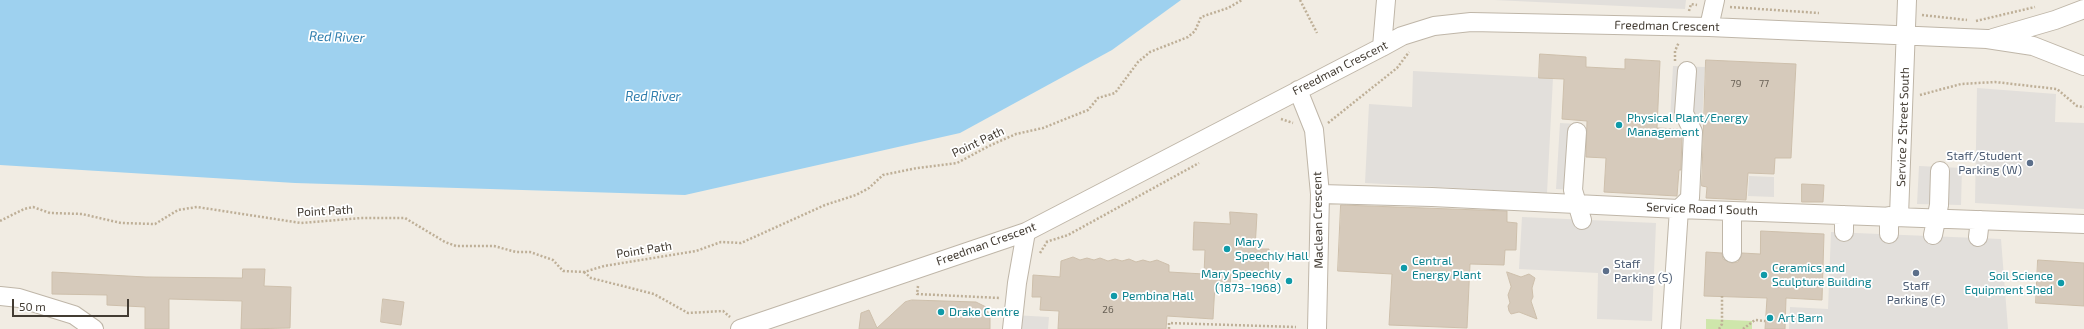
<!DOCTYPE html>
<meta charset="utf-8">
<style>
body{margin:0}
#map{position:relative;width:2084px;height:329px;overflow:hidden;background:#f1ece3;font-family:"Exo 2",sans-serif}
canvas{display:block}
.scale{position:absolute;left:12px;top:299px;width:117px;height:18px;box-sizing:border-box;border:2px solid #433c33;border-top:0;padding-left:5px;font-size:12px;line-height:14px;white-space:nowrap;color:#433c33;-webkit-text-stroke:3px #fff;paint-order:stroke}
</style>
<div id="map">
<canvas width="2084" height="329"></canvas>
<div class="scale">50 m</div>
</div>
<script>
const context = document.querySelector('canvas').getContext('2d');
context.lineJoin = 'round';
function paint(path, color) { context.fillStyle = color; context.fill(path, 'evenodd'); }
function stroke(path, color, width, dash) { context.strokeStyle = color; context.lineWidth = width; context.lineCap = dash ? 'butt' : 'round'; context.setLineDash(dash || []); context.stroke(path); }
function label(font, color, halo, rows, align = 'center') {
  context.font = font + ' "Exo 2",sans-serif'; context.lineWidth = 3.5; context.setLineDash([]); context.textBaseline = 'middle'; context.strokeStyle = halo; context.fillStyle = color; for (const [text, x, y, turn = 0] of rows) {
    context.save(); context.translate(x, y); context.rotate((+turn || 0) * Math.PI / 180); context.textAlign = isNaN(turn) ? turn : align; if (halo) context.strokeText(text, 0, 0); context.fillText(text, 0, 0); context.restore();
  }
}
const green = new Path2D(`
 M1706,319l46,2v8h-46z`);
const parking = new Path2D(`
 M1494,0h192l-1,9z
 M1673,66l32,1 -3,55 -32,-2z
 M1413,71l140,7 -6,115 -182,-10 4,-79 43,3z
 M1977,88l79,6 -1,28 29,1v86l-109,-6z
 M1560,123l18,1 -5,66 -17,-1z
 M1919,166l43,2 -1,37 -44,-1z
 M1749,176l25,1v20l-26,-1z
 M1522,217l134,6 -4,98 -55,-2 1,-46 -79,-4z
 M1831,232l170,7 7,90h-219l1,-22 38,2z
 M1013,315l36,2 -1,12h-43z`);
const water = new Path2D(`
 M0,0h1181l-69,50 -152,83 -275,62 -390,-12 -295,-18z`);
const building = new Path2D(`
 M1540,54l46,3v10l39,2v-10l35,2 -3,67 23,1 2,5 -1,36h-2l-2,26 -73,-4 2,-34 -20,-1 1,-36 -25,-2 2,-40 -25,-1z
 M1706,60l90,4 -5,94h-16l-1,16 -26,-1 -2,27 -40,-2 1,-11 -5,-1z
 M1802,184l22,1 -1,17h-21z
 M1341,205l166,6v11l10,1 -1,27h-11l-1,15 -34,-1 -3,64 -78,-3 3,-51 -54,-3z
 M1230,212l27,2 -2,35h14l-1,26 -37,-2 -1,12 -15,-1 -2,35 -46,-3 -1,13h-108l1,-18 -19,-1 1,-13h-9l1,-22 27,2 1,-16 12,-4 7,3 7,-2 7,2 6,-2 8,3 7,-2 7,2 7,-2 7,3 7,-2 7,2 7,-2 12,5v7l35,2 1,-24h-12l1,-28 36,2z
 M1761,231l63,3 -2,66 -36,-2 -1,31h-20l2,-31 -63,-2 2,-44 16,1 1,6 9,4 6,-1 4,-9 18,1z
 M2038,260l46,3v43l-48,-3z
 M243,269h22l-1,17 27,1 -1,41 -49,1 1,-28 -73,-2v30h-24v-22l-38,-2v-10l-55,-1v-22l94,5 96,1z
 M1507,272l14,5 8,-3 6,4 -3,10 1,9 -2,4 6,18 -18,-7 -8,2 -2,-3 -1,-5 2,-3 -2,-8 3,-8z
 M383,299l21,3 -3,23 -20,-3z
 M912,300l64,2 10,5 4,11v11h-131l2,-16 8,-3 8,18 28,-26z`);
const path = new Path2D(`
 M1300,0l17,33
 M1730,7l89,6
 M1689,11l2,-7 6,1
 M1922,15l45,5
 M1976,21l59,-14
 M1675,61v-10l4,-9
 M1920,95l41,-11 34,-2 62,7 20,17 7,1
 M1281,119l12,4
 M1328,123l69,-55 12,-16
 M0,221l24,-12 9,-2 17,6 32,1 39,9 34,1 23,-14 19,-3 104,16 60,-5h44l40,24 11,4h38l22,6h14l23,8 10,11 21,1 20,-6 92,-15 25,-9 20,1 84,-38 31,-10 13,-7 14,-13 34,-7 40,-5 32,-17 27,-12 27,-6 45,-18 10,-12 17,-5 23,-31 12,-10 38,-15 7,-6 6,-14 27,-9 14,-8
 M1046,242l22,-7 131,-72
 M1040,253l7,-11
 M584,272l7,6 63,16 34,19 35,-2 7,6
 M918,286l-1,8 83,4
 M1169,329v-6l127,4
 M1719,329l3,-5v-28
 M1743,329l12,-9 10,1`);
const minor = new Path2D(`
 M1709,27l6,-27
 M1993,38l62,-18 29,-11
 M1382,47l4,-47
 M1298,90l16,40 6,64 -3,135
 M1577,132l-4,58 9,30
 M1320,194l112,3 247,12 405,15
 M1679,209l11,-11 3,-66 -9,-19 3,-42
 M1889,216v18
 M1899,216l8,-216
 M1844,232v-17
 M1933,235l6,-30 1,-34
 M1978,237l2,-17
 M1732,253v-42
 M0,296l19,2 55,17 20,14
 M740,329l286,-97 356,-185 20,-11 32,-10 37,-4 238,5 278,12 46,7 51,20
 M1012,329l5,-46 9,-51
 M1671,329l8,-120`);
const markers = [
 [1619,125,4,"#0f9aa8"],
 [2030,163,4,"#5c6f8a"],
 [1227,249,4,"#0f9aa8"],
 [1404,268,4,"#0f9aa8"],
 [1606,271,4,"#5c6f8a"],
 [1916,273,4,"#5c6f8a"],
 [1764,275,4,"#0f9aa8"],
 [1289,281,4,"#0f9aa8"],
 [2061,283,4,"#0f9aa8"],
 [1114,296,4,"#0f9aa8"],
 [941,312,4,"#0f9aa8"],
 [1770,318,4,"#0f9aa8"]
];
const numberNames = [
 ["79",1736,84],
 ["77",1764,84],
 ["26",1108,310]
];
const streetNames = [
 ["Freedman Crescent",1667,26,1],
 ["Freedman Crescent",1340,68,-27],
 ["Service 2 Street South",1903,127,-88],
 ["Point Path",978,142,-25],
 ["Service Road 1 South",1702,209,2],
 ["Point Path",325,211,-3],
 ["Maclean Crescent",1318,220,-91],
 ["Freedman Crescent",986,244,-20],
 ["Point Path",644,250,-9]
];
const cultureNames = [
 ["Physical Plant/Energy",1627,118],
 ["Management",1627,132],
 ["Mary",1235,242],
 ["Speechly Hall",1235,256],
 ["Central",1412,261],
 ["Energy Plant",1412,275],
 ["Ceramics and",1772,268],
 ["Sculpture Building",1772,282],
 ["Mary Speechly",1281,274,"right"],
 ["(1873–1968)",1281,288,"right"],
 ["Soil Science",2053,276,"right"],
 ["Equipment Shed",2053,290,"right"],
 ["Pembina Hall",1122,296],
 ["Drake Centre",949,312],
 ["Art Barn",1778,318]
];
const serviceNames = [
 ["Staff/Student",2022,156],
 ["Parking (W)",2022,170],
 ["Staff",1614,264,"left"],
 ["Parking (S)",1614,278,"left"],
 ["Staff",1916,286,"center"],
 ["Parking (E)",1916,300,"center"]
];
const waterNames = [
 ["Red River",337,37,2],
 ["Red River",653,97]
];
paint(green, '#cee6ab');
paint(parking, '#e2dfdb');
paint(water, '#9ed1ef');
paint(building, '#d6cabb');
stroke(building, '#cdbfab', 1);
stroke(minor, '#bfb6a8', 20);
stroke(path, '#beaf97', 2.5, [2, 2]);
stroke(minor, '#fff', 18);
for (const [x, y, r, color] of markers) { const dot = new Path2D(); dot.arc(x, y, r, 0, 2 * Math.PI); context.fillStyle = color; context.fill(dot); stroke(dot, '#fff', 1.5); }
label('10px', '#686055', null, numberNames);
label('12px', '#433c33', '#fff', streetNames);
label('12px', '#0d838f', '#fff', cultureNames, 'left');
label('12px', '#4e5e75', '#fff', serviceNames, 'right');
label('italic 13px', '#2e7dad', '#fff', waterNames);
</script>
